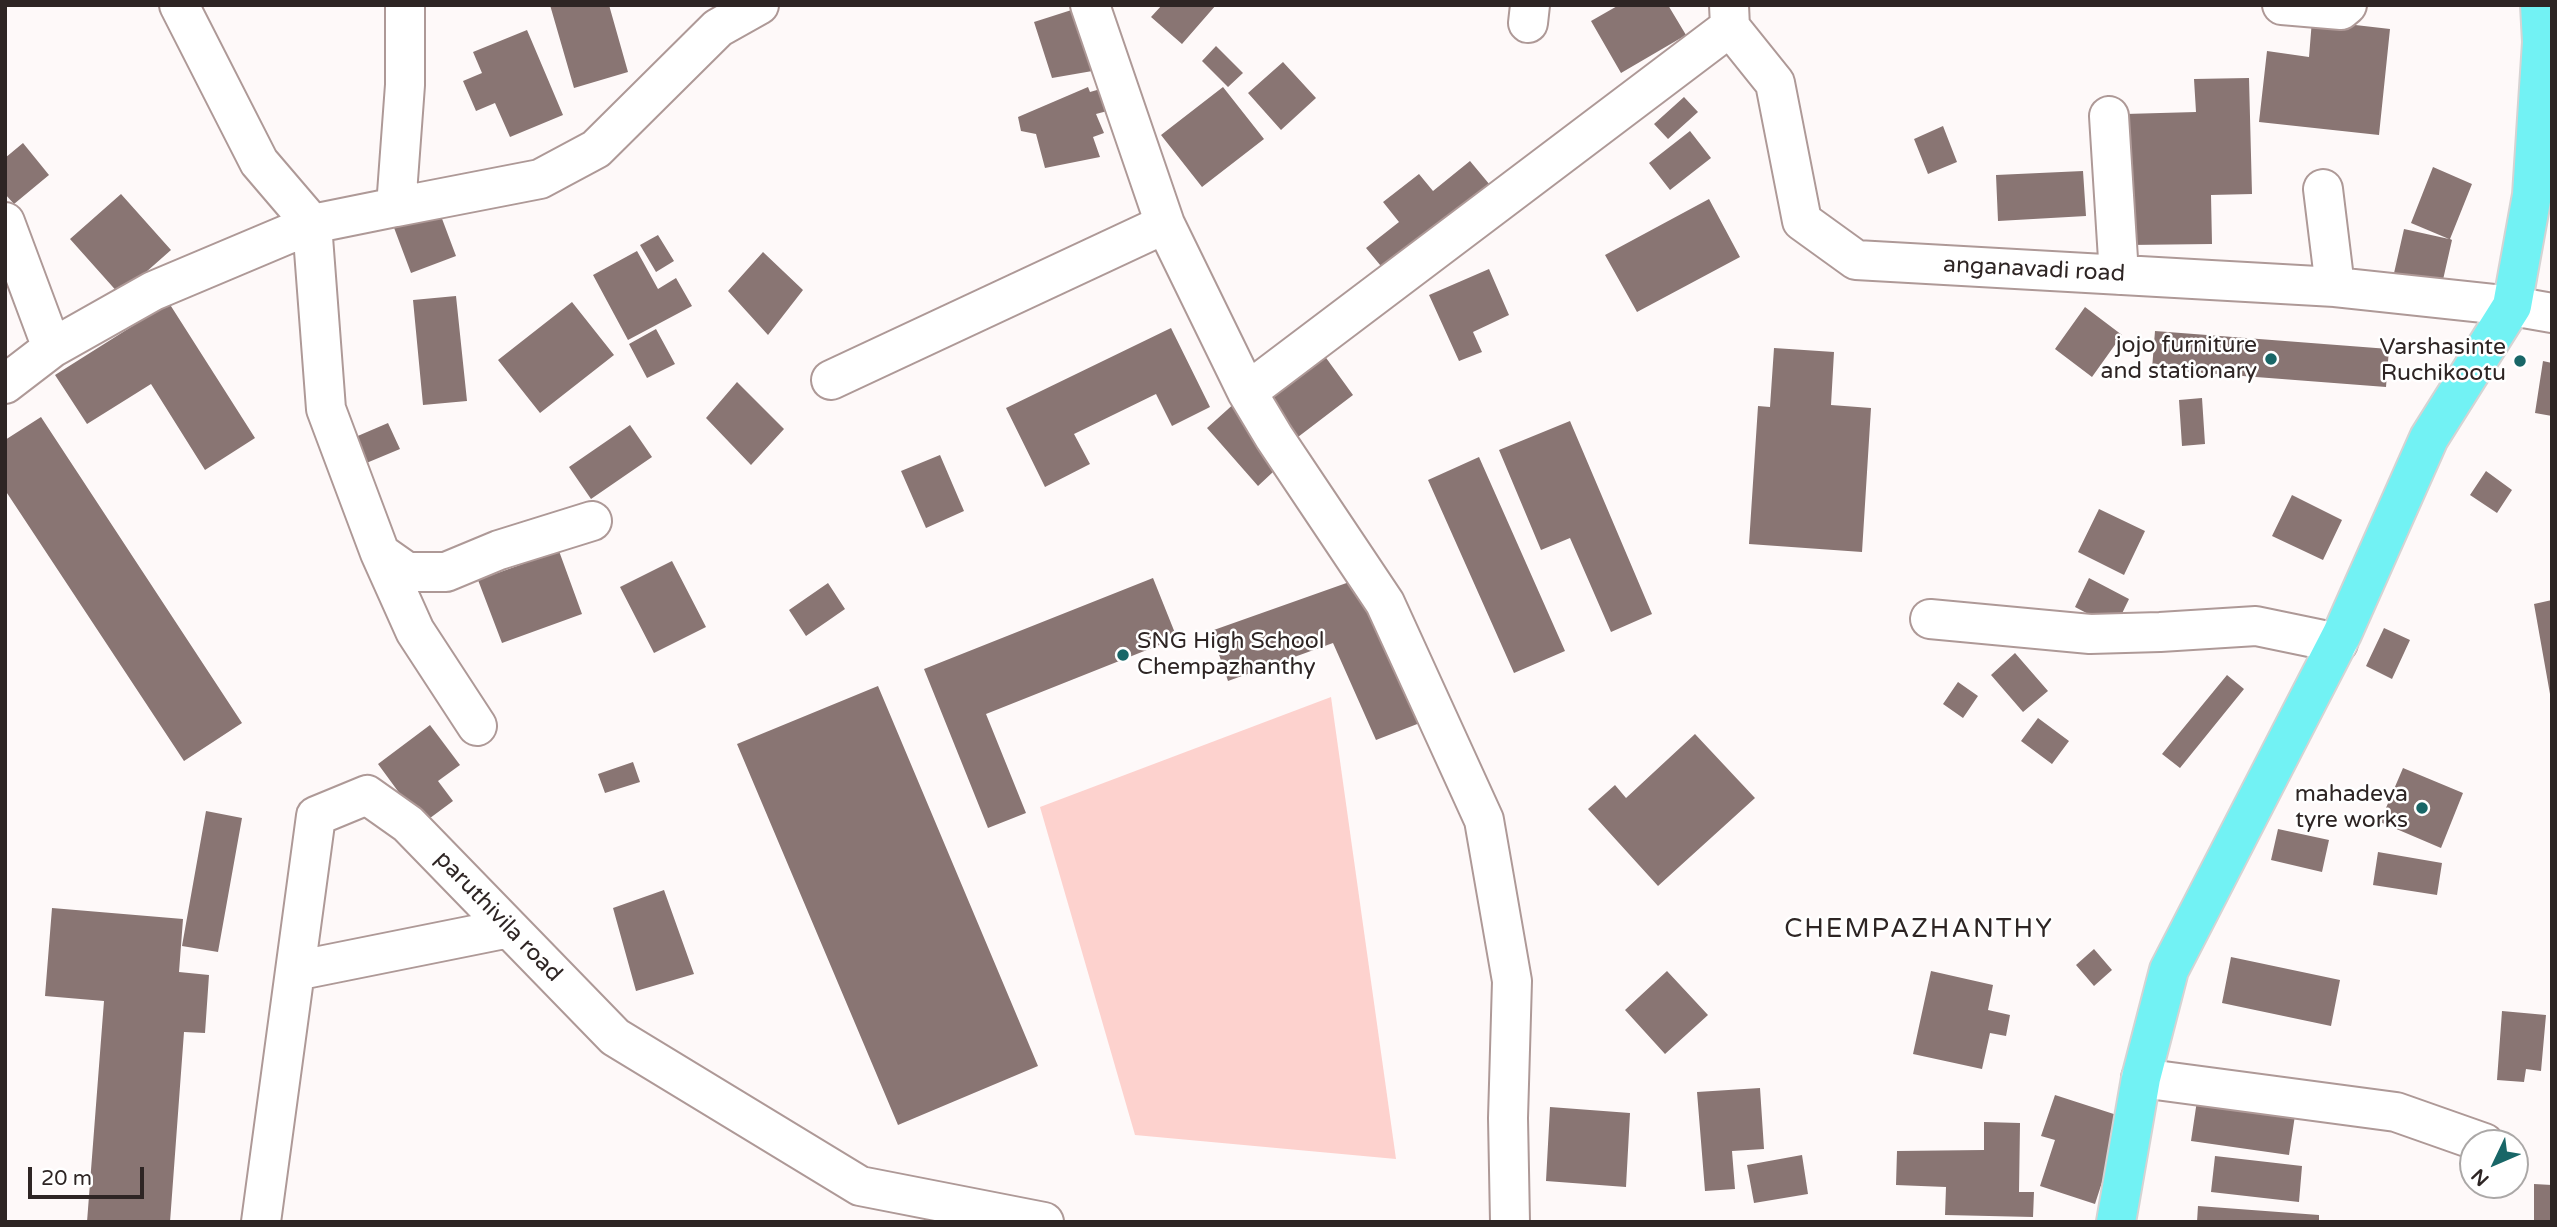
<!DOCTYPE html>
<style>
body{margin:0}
#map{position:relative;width:2557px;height:1227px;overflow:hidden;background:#fef9f9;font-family:"Varela Round",sans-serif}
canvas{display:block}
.frame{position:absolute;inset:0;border:7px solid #2e2524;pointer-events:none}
.north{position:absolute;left:2459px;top:1129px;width:70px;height:70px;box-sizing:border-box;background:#fff;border:2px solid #aba8a7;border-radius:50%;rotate:226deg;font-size:19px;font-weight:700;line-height:28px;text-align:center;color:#2e2524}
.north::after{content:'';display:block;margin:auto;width:24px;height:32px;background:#186667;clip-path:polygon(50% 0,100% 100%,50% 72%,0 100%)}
.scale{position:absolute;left:28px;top:1167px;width:116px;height:32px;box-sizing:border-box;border:4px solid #2e2524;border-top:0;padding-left:9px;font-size:21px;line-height:24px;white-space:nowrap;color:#2e2524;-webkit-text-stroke:5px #fff;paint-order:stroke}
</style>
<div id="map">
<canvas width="2557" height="1227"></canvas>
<div class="frame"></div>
<div class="north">N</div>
<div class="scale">20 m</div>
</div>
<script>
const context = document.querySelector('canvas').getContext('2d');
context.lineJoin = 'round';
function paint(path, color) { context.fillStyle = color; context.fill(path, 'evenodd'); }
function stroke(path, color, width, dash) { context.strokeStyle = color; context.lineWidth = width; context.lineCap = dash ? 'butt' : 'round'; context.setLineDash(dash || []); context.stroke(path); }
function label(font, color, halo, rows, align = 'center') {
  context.font = font + ' "Varela Round",sans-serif'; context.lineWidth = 5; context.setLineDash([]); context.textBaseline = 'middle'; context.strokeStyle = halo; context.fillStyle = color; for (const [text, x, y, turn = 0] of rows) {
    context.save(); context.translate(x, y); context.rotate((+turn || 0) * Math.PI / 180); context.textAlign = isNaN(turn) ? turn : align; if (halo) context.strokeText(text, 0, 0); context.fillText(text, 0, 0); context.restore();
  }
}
const green = new Path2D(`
 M1331,697l65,462 -261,-24 -95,-328z`);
const building = new Path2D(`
 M550,5h59l19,67 -54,16z
 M1162,5h54l-34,39 -31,-27z
 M1619,5h49l18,30 -65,38 -30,-52z
 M1084,6l20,63 -52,9 -18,-56z
 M2312,20l78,9 -11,106 -120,-13 8,-71 42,6z
 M527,30l36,85 -53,22 -15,-34 -19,8 -13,-30 19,-8 -9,-21z
 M1216,46l27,27 -15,14 -26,-26z
 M1283,62l33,36 -35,32 -33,-37z
 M2249,78l3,116 -41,1 1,49 -83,1 -4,-131 71,-2 -2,-33z
 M1088,87l2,5 14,-4 7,22 -15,4 8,19 -11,4 7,20 -55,11 -9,-34 -15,-3 -3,-14z
 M1223,87l41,52 -62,48 -41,-52z
 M1684,97l14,15 -30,27 -14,-15z
 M1943,126l14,36 -29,12 -14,-35z
 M1690,131l21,27 -41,32 -21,-27z
 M23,143l26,32 -35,29 -9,-10v-36z
 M1470,161l25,30 -105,86 -24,-29 33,-26 -16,-20 36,-28 14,17z
 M2433,167l39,17 -22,55 2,1 -12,53 -48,-11 12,-53 45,10 -38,-16z
 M2083,171l3,45 -88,5 -2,-46z
 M121,194l50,56 -51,45 -50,-56z
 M1709,199l31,58 -103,55 -32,-57z
 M438,208l18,48 -45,17 -18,-48z
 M658,235l16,26 -18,11 -16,-27z
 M637,251l21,38 18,-11 16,28 -64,34 -35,-65z
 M763,252l40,38 -35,45 -40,-44z
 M1489,269l20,46 -36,17 9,20 -23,9 -30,-66z
 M456,296l11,105 -44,4 -10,-105z
 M572,302l42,53 -74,58 -42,-53z
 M169,303l86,135 -50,32 -54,-86 -64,40 -32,-49z
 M2085,307l37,28 -30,42 -37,-28z
 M1171,328l39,79 -38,19 -16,-32 -82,40 16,30 -45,23 -39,-79z
 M656,329l19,35 -28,14 -18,-34z
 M2155,331l234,18 -3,38 -234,-18z
 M1774,348l60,4 -3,53 40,3 -9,144 -113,-8 9,-138 12,1z
 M1324,355l29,40 -55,42 -29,-41z
 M2543,361l9,2v53l-17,-3z
 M737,382l47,47 -33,36 -45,-47z
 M2202,398l3,46 -23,2 -3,-46z
 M1237,401l51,57 -30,28 -51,-58z
 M41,417l201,306 -58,38 -179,-271v-50z
 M1570,421l82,193 -41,18 -41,-94 -29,12 -42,-100z
 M388,423l12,26 -36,15 -11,-26z
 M630,425l22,32 -61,42 -22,-32z
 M940,455l24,56 -38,17 -25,-57z
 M1479,457l86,194 -51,22 -86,-193z
 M2486,471l26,19 -15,23 -27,-18z
 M2292,495l50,25 -19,40 -51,-24z
 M2099,509l46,22 -21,44 -46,-23z
 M559,551l23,63 -80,29 -24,-63z
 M672,561l34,66 -52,26 -34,-66z
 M1153,578l24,60 -191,76 40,99 -38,15 -64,-159z
 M2089,578l40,21 -14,29 -40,-21z
 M1355,580l70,141 -49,19 -43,-97 -105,38 -17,-50z
 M828,583l17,26 -39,27 -17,-26z
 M2552,600v94h-2l-16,-90z
 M2384,628l26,12 -18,39 -26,-13z
 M2015,653l33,38 -25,21 -32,-37z
 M2227,675l17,14 -64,79 -18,-14z
 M1958,682l20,14 -15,22 -20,-14z
 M878,686l160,380 -140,59 -161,-381z
 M2038,718l31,23 -17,23 -31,-23z
 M430,725l30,40 -22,16 15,20 -31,23 -44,-60z
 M1695,734l60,64 -97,88 -70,-77 27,-24 11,13z
 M633,762l7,20 -35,11 -7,-19z
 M2403,768l60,25 -22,55 -61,-26z
 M206,811l36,7 -24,134 -36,-6z
 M2278,829l51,11 -7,32 -51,-12z
 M2378,852l64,11 -5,32 -64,-10z
 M664,890l30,84 -58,17 -23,-83z
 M52,908l131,11 -4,53 30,3 -4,58 -21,-1 -14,190h-83l17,-221 -59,-5z
 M2094,949l18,21 -18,16 -18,-21z
 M2231,957l109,23 -9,46 -109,-23z
 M1667,971l41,44 -43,39 -40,-44z
 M1931,971l62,14 -5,25 22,5 -4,21 -16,-3 -8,36 -69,-15z
 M2502,1011l44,4 -5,56 -15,-2 -2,13 -27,-2z
 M2199,1087l98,15 -8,53 -98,-14z
 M1760,1088l4,61 -32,2 3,38 -30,2 -8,-99z
 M2055,1095l68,22 -28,87 -55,-18 15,-46 -14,-4z
 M1550,1107l80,6 -4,74 -80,-6z
 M1984,1122l36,1 -1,69h15l-1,25 -88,-2 1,-28 -50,-2 1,-34 87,-1z
 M1802,1155l6,39 -54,9 -7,-38z
 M2215,1156l87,10 -3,36 -88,-10z
 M2534,1184l18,1v37h-18z
 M2198,1206l121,9v7h-122z`);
const minor = new Path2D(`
 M179,5l80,157 53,62 14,185 54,144 27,19h39l53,-22 93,-29
 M1090,5l75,219 82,168 27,45 111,166 99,217 28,161 -4,137 2,104
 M1729,5l1,22 45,56 27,138 54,39 479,27 177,19 40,7
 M2282,5l59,5 6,-5
 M1528,23l2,-18
 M2109,116l10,159
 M2323,189l12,98
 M396,207l144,-28 56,-30 122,-121 41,-23
 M5,222l47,126
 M831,380l334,-156
 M5,384l47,-36 101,-57 159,-67 84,-17 9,-122v-80
 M1247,392l483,-365
 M380,553l35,78 62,95
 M1930,619l160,15 70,-2 96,-6 82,17
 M295,971l214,-43
 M2141,1078l255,34 88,31
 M261,1222l55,-406 51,-21 41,29 207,213 245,149 184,36`);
const major = new Path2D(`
 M2116,1222l25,-144 28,-108 173,-336 87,-196 83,-132 20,-111 10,-153 -2,-37`);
const markers = [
 [2271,359,7,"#186667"],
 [2520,361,7,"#186667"],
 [1123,655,7,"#186667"],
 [2422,808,7,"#186667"]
];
const streetNames = [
 ["anganavadi road",2034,270,3],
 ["paruthivila road",498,917,46]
];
const poiNames = [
 ["jojo furniture",2257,346],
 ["and stationary",2257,372],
 ["Varshasinte",2506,348],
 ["Ruchikootu",2506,374],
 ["SNG High School",1137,642,"left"],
 ["Chempazhanthy",1137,668,"left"],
 ["mahadeva",2408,795],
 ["tyre works",2408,821]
];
const quarterNames = [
 ["CHEMPAZHANTHY",1919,930]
];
paint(green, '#fdd2ce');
paint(building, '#897573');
stroke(minor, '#ae9997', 42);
stroke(major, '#d5d3d3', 42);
stroke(minor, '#fff', 38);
stroke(major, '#72f2f4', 38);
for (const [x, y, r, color] of markers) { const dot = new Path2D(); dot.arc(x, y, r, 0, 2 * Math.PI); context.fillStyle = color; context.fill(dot); stroke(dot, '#fff', 2.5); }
label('23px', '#2e2524', '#fff', streetNames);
label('23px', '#2e2524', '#fff', poiNames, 'right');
context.letterSpacing = '2px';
label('26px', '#2e2524', '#fff', quarterNames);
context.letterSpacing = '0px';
</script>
